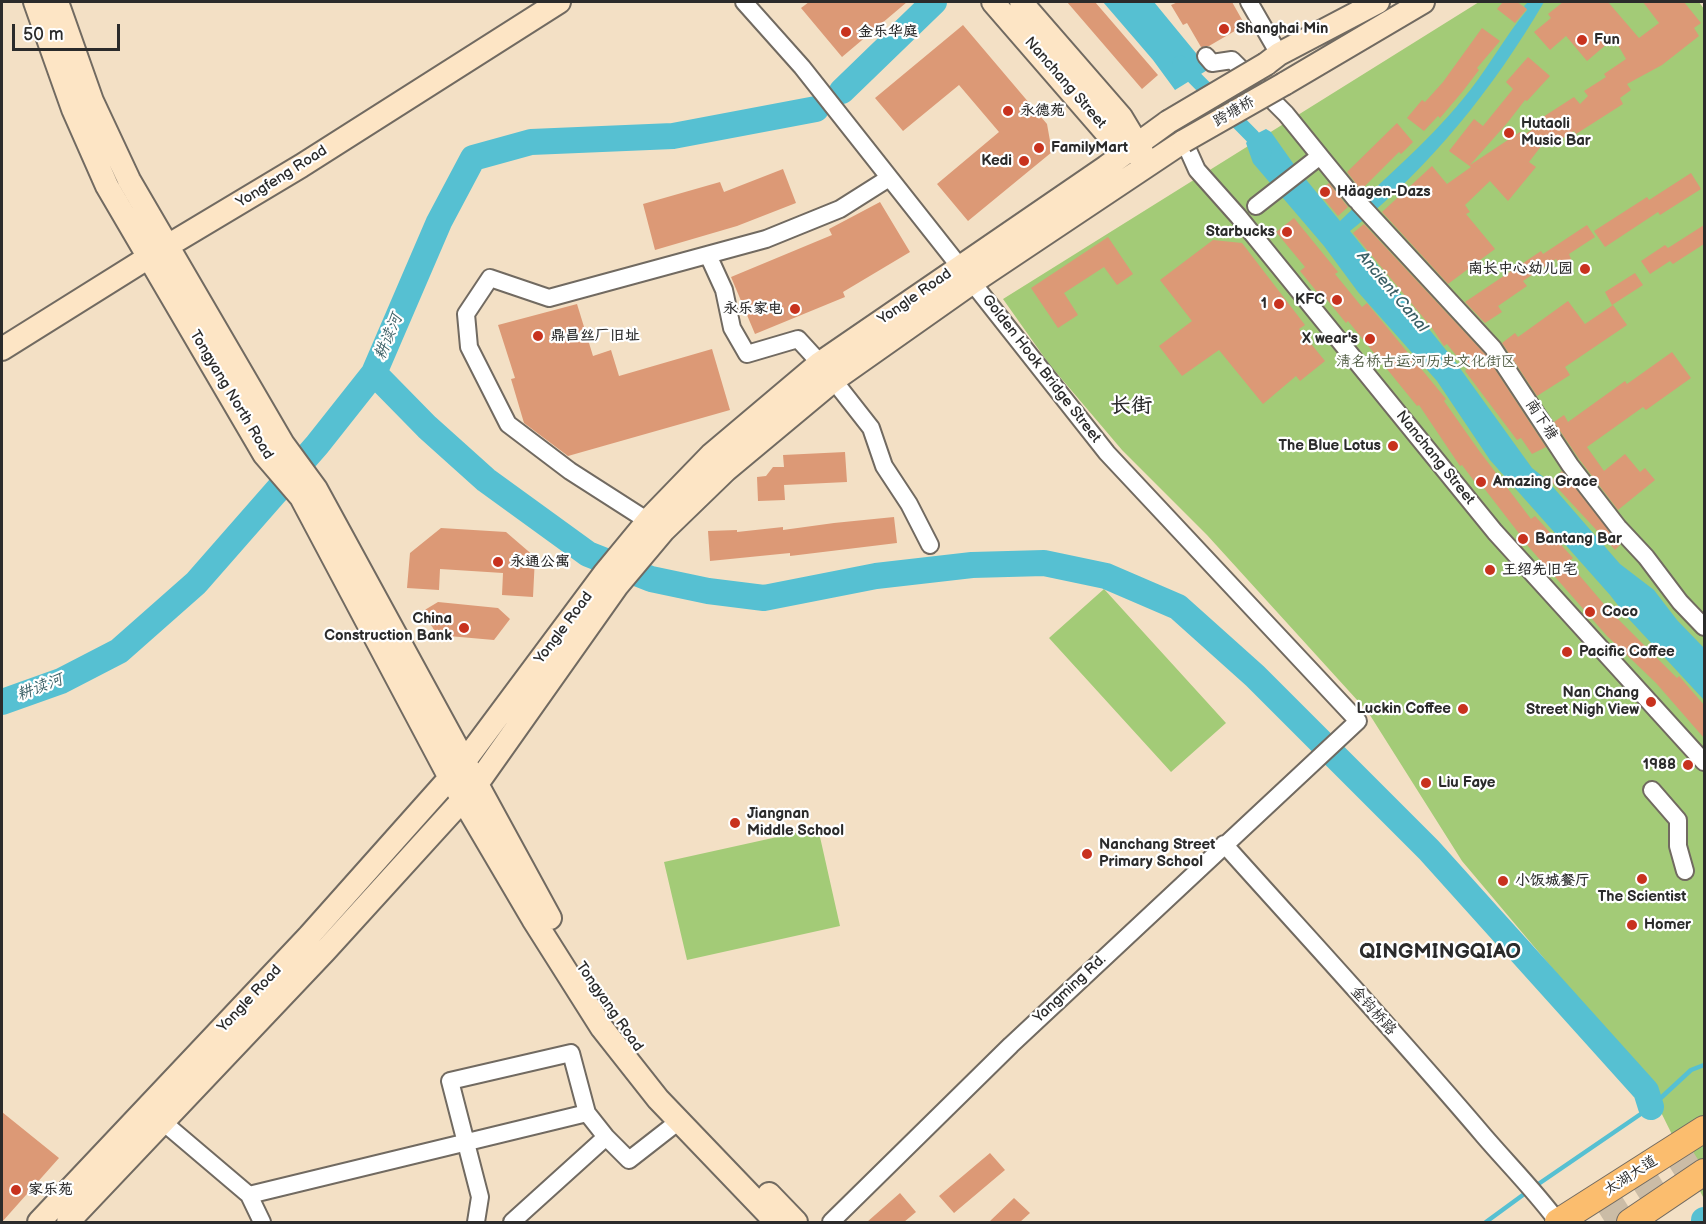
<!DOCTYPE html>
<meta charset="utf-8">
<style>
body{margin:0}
#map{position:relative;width:1706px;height:1224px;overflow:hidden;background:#f3e0c5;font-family:"Balsamiq Sans",sans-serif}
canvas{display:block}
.frame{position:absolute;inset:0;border:3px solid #2b2b2b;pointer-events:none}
.scale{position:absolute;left:12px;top:24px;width:108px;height:27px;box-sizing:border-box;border:3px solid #2b2b2b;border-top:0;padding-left:8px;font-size:18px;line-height:21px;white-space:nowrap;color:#2b2b2b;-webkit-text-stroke:4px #fff;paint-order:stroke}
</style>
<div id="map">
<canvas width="1706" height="1224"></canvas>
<div class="frame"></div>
<div class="scale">50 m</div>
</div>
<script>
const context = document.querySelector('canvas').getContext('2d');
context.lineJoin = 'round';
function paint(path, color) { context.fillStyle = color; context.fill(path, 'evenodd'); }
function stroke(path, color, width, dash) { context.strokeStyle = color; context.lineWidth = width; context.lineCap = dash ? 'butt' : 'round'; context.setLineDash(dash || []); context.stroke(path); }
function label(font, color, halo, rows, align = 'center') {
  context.font = font + ' "Balsamiq Sans","LXGW WenKai TC",sans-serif'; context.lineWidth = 4.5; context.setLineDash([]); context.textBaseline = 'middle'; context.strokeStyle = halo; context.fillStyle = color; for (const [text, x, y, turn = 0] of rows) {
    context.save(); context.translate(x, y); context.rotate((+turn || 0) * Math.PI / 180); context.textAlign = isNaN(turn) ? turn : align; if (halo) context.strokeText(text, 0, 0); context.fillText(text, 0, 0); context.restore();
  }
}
const green = new Path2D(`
 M1479,2h220l5,7v1190l-61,-123 -181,-215 -94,-149 -161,-177 -85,-85 -73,-86 -46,-65z
 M1104,589l122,134 -55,49 -122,-134z
 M818,828l22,98 -153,34 -23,-98z`);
const water = new Path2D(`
 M1103,2h51l55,67 -34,21 -22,-30z
 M1528,2h16c-51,87 -114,166 -194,229l104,129 78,108 14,11 74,85 34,26 23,30 27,28v52l-77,-83 -17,-22 -120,-135 -53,-79 -79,-89 -34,-46 -71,-83 -7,-20 6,-7 14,-7 5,3 24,34 45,55c45,-43 93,-83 131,-132 20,-26 35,-54 56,-79l-3,-4z`);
const stream = new Path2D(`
 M1534,1187l117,-80 40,-37 13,-5
 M1486,1222l41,-30`);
const canal = new Path2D(`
 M1180,63l72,73 12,16`);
const river = new Path2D(`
 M842,91l92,-89
 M374,373l53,54 59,53 102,74 63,25 57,12 56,7 112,-22 96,-11 72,-2 62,13 72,31 77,69 174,174 217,241 5,16
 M2,702l59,-21 58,-30 77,-68 121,-138 57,-72 65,-151 34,-64 58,-16 142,-6 143,-27
 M1704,1220v2`);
const building = new Path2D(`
 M809,2h98l-65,55 -41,-49z
 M1067,2h28l63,73 -16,14z
 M1178,2h54l13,23 -36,21 -8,1 -14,-24 -4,2 -12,-20z
 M1503,2h14l10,7 -12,14 -18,-14z
 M1563,2h45l31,36 20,-15 -16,-21h41l17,21 -7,5 5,8 -37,29 -35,19 4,6 -11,8 3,6 -47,30 -2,-3 -14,9 -1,-2 -11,7 -3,-4 -16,21 7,5 -28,34 -18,-20 -25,24 5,7 -4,2 29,35 -47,35 -66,-72 50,-46 15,18 24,-17 -22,-16 25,-32 9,7 30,-37 -7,-7 22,-25 22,19 -23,25 -2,-1 -17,22 -38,43 50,-33 4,3 21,-14 -2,-4 31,-20 6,7 8,-8 -4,-5 22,-14 -2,-3 22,-15 -12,-21 -27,23 -21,-25 -16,14 -16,-18 17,-14 -3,-4z
 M963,25l84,99 5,28 -84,69 -31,-37 62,-52 -40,-47 -56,46 -28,-33z
 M1482,28l18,13 -23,27 2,2 -16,21 -23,27 -2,-2 -14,15 -17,-13 15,-18 3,2 18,-20z
 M1397,123l16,19 -12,12 -2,-2 -38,38 -14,-18z
 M783,169l13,34 -59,23 -82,24 -12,-46 77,-22 4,10z
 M1691,173l10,16 -41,26 -2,-3 -53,35 -11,-16 53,-34 2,3z
 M1329,183l19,24 -10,9 -20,-24z
 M880,202l30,50 -67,40 2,5 -90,37 -24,-57 101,-42 -3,-6z
 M1294,218l44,54 -3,2 27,33 5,-4 79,96 -2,2 36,51 51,67 4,-3 38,42 -5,4 41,48 68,68 2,-2 25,29v33l-48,-55 -49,-47 -87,-99 1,-1 -41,-53 -3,2 -15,-20 -2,1 -41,-61 -2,1 -69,-85 -2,2 -22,-27 -2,2 -22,-27 5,-4 -29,-35z
 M1364,224l121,130 61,93 -14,7 -11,-16 -4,2 -52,-69 2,-2 -20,-25 -3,2 -12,-18 -79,-95z
 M1587,225l8,12 -26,17 2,5 -11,6 -4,-6 -33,22 4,5 -29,20 4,6 -17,11 -20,-21 76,-51 2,3z
 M1704,225v19l-31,20 -3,-3 -20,13 -9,-13 24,-16 3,3z
 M1108,237l25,37 -16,11 -13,-18 -40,26 14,22 -20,13 -27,-40z
 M1213,240l29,3 63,82 -6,4 26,32 -25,20 -4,-5 -33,28 -44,-54 -37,26 -23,-30 33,-25 -32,-41z
 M1635,273l8,12 -31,20 -7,-13z
 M1568,301l17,23 28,-19 14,20 -62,42 5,8 -33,21 -35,-53 13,-10 3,4z
 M577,304l16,52 18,-6 8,26 93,-27 18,61 -162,46 -44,-33 -13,-44 4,-1 -17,-53z
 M1672,352l19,26 -45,32 -3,-3 -56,40 17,24 21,-17 15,18 5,-4 10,12 -37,30 -39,-51 -25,-37 10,-7 4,7 57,-41 2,3z
 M845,452l2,30 -63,3 1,15 -27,1 -1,-24 9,-1 7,-9h11l-1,-12z
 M1562,471l58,74 -5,5 -64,-69z
 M894,517l3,26 -107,13v-3l-80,8 -2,-30 29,-1v2l46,-5v3l51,-7z
 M441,528l65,4 29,25 -2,40 -31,-2 1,-22 -63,-4 -1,21 -32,-2 3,-35z
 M438,602l60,6 12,11 -16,21 -57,-5 -14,-24z
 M2,1112l57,46 -57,64z
 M990,1153l15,17 -51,43 -15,-17z
 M900,1193l16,19 -12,10h-37z
 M1014,1198l16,15 -10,9h-31z`);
const highwayTunnel = new Path2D(`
 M1605,1222l99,-63`);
const street = new Path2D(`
 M744,2l58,65 305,386 251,268 -347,324 -180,177
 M1249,2l30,52
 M1206,56l6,7 20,-3 54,54 34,42
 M1184,141l13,29 41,46 257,316 209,230
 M1359,203l134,145 77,117 48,62 28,30 34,45 24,25
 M1256,206l64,-50 36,44
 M708,255l16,35 8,38 15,26 51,-15 22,24 51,65 13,38 25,38 21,41
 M648,521l-78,-50 -62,-47 -39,-77 -3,-33 24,-36 59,20 217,-59 74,-30 49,-31
 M1652,790l26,30v26l7,25
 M1224,844c87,97 176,193 260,292 25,29 52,56 74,86
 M163,1122l86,73 13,27
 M249,1195l338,-82
 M476,1222l4,-25 -30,-116 121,-28 16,60 19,24
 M512,1222l94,-85 23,23 50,-39`);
const secondary = new Path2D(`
 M35,2l38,107 34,77 157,268 37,43 149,281 83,141 69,109 56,71 118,123
 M57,2l35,99 37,79 154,264 33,45 234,429
 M993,2l111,128 37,27
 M1021,2l100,115 21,35
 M1266,64l13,-10 99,-52
 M1284,84l139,-82
 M2,349l147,-92 152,-91 258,-164
 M769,1194l27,28
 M39,1222l270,-286 155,-174 140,-188 47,-57 60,-62 109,-92 286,-196 62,-45
 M68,1222l257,-271 152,-167 140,-198 47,-56 62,-60 108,-90 139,-98 211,-141`);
const primary = new Path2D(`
 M1558,1222l146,-93
 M1630,1222l74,-50`);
const secondaryBridge = new Path2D(`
 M1168,122l98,-58
 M1184,141l100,-57`);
const markers = [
 [1224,29,6,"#c8321e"],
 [846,32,6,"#c8321e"],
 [1582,40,6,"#c8321e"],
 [1008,111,6,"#c8321e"],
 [1509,133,6,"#c8321e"],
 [1039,148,6,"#c8321e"],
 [1024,161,6,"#c8321e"],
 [1325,192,6,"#c8321e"],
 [1287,232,6,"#c8321e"],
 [1585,269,6,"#c8321e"],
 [1337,300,6,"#c8321e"],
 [1279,304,6,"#c8321e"],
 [795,309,6,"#c8321e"],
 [538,336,6,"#c8321e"],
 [1370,339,6,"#c8321e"],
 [1393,446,6,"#c8321e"],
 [1481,482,6,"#c8321e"],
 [1523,539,6,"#c8321e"],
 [498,562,6,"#c8321e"],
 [1490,570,6,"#c8321e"],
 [1590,612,6,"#c8321e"],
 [464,628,6,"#c8321e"],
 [1567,652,6,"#c8321e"],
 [1651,702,6,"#c8321e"],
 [1463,709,6,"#c8321e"],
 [1688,765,6,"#c8321e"],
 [1426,783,6,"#c8321e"],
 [735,823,6,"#c8321e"],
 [1087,854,6,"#c8321e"],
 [1642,879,6,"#c8321e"],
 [1503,881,6,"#c8321e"],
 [1632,925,6,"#c8321e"],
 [16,1190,6,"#c8321e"]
];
const poiNames = [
 ["Shanghai Min",1236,29],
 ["金乐华庭",858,32],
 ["Fun",1594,40],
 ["永德苑",1020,111],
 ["Hutaoli",1521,124],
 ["Music Bar",1521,141],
 ["FamilyMart",1051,148],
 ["Kedi",1012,161,"right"],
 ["Häagen-Dazs",1337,192],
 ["Starbucks",1275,232,"right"],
 ["南长中心幼儿园",1573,269,"right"],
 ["KFC",1325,300,"right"],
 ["1",1267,304,"right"],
 ["永乐家电",783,309,"right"],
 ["鼎昌丝厂旧址",550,336],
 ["X wear's",1358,339,"right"],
 ["The Blue Lotus",1381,446,"right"],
 ["Amazing Grace",1493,482],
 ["Bantang Bar",1535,539],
 ["永通公寓",510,562],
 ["王绍先旧宅",1502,570],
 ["Coco",1602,612],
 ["China",452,619,"right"],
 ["Construction Bank",452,636,"right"],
 ["Pacific Coffee",1579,652],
 ["Nan Chang",1639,693,"right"],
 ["Street Nigh View",1639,710,"right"],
 ["Luckin Coffee",1451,709,"right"],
 ["1988",1676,765,"right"],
 ["Liu Faye",1438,783],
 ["Jiangnan",747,814],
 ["Middle School",747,831],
 ["Nanchang Street",1099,845],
 ["Primary School",1099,862],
 ["小饭城餐厅",1515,881],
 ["The Scientist",1642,897,"center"],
 ["Homer",1644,925],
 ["家乐苑",28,1190]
];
const streetNames = [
 ["Nanchang Street",1065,83,49],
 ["跨塘桥",1234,112,-30],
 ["Yongfeng Road",282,177,-32],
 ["Yongle Road",915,297,-35],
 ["Golden Hook Bridge Street",1041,369,52],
 ["Tongyang North Road",231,395,59],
 ["南下塘",1541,420,57],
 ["Nanchang Street",1435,458,51],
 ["Yongle Road",564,628,-53],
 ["Yangming Rd.",1070,989,-43],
 ["Yongle Road",250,999,-47],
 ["Tongyang Road",609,1007,55],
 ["金钩桥路",1373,1011,48],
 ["太湖大道",1631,1176,-33]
];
const parkNames = [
 ["清名桥古运河历史文化街区",1426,362]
];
const waterNames = [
 ["Ancient Canal",1392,292,50],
 ["耕读河",389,337,-67],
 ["耕读河",40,688,-21]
];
const districtNames = [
 ["长街",1131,407],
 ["QINGMINGQIAO",1440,953]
];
paint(green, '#a3cb77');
paint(water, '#56c0d2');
stroke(stream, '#56c0d2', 4.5);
stroke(canal, '#56c0d2', 15);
stroke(river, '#56c0d2', 26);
paint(building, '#dc9976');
stroke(highwayTunnel, '#cbbca6', 28, [28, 14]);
stroke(street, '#716a61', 20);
stroke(secondary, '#716a61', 26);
stroke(primary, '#716a61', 28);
stroke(street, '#fff', 16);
stroke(secondary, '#fde5c5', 22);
stroke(primary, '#fbbd6e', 26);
stroke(secondaryBridge, '#716a61', 26, []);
stroke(secondaryBridge, '#fde5c5', 22);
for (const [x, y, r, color] of markers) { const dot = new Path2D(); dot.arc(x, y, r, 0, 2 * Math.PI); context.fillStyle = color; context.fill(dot); stroke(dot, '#fff', 2); }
label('bold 15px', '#2b2b2b', '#fff', poiNames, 'left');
label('15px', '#2b2b2b', '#fff', streetNames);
label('15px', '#4f5b42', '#fff', parkNames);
label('italic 16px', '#3a5f65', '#fff', waterNames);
label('bold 21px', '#2b2b2b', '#fff', districtNames);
</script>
